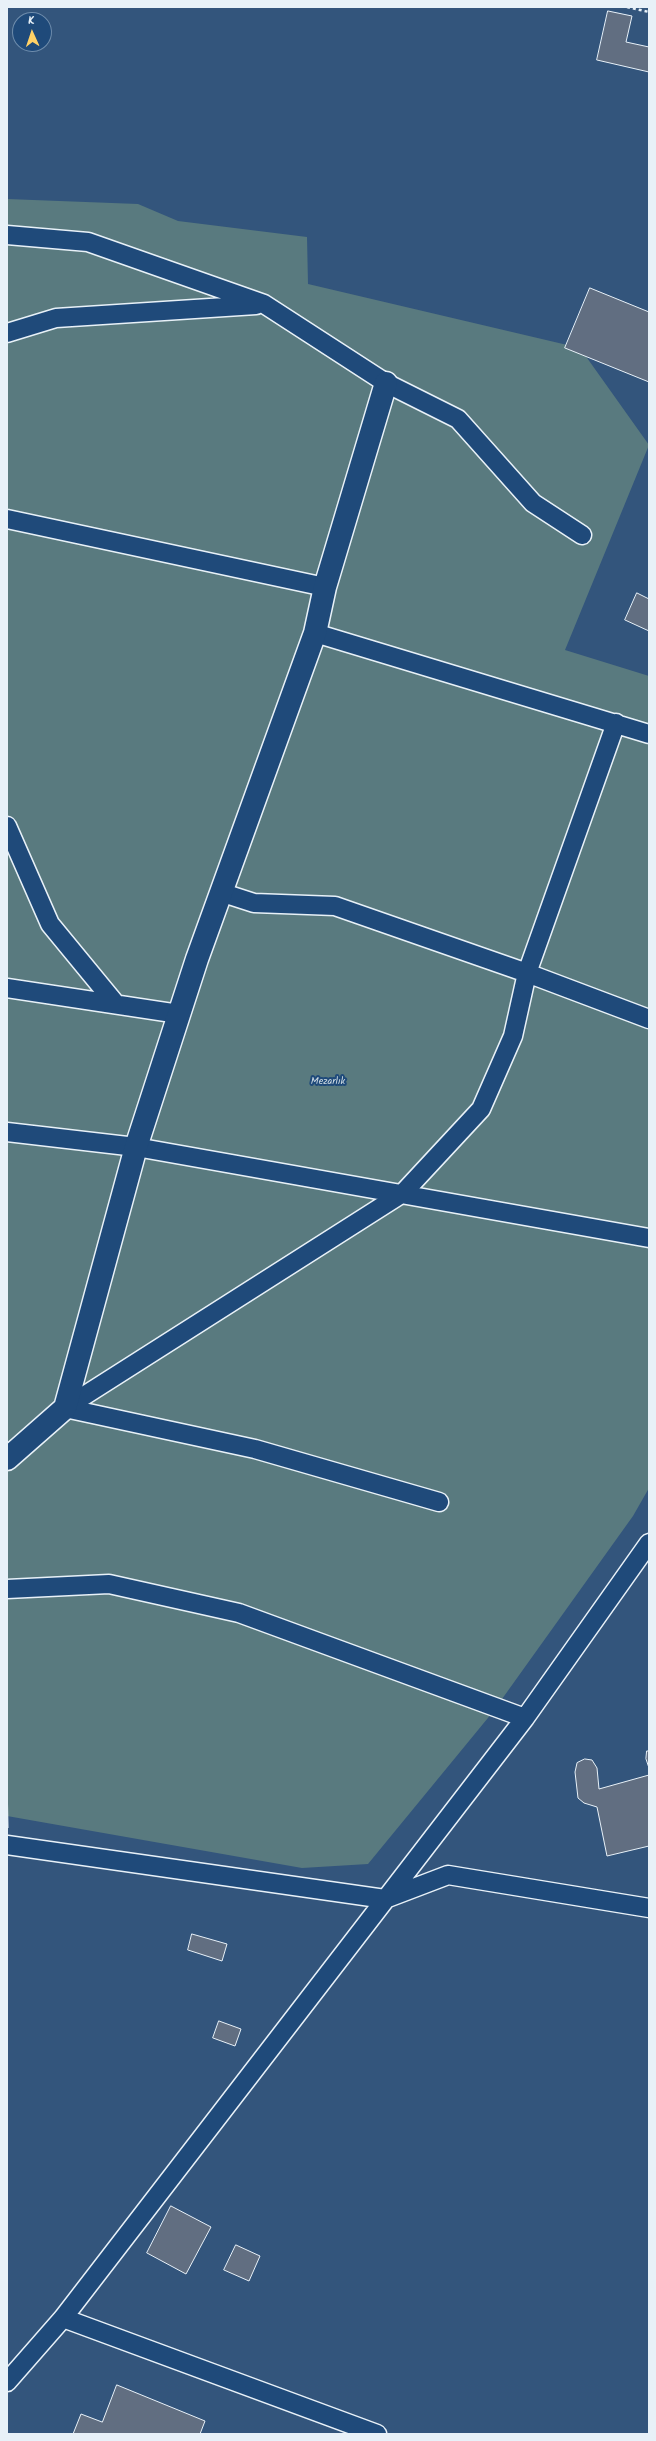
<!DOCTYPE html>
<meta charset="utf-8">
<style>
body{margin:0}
#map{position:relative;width:656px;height:2441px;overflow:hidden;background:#33557c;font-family:Kalam,sans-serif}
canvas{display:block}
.frame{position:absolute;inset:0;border:8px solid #e8f1f8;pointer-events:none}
.north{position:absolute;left:12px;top:12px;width:40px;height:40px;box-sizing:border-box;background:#1f4a7a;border:1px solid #6f8dac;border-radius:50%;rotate:357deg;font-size:11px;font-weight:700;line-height:16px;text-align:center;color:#e8f1f8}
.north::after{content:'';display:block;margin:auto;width:14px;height:18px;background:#ffd166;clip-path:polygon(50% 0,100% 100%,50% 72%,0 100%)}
</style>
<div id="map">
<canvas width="656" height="2441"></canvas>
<div class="frame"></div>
<div class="north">K</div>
</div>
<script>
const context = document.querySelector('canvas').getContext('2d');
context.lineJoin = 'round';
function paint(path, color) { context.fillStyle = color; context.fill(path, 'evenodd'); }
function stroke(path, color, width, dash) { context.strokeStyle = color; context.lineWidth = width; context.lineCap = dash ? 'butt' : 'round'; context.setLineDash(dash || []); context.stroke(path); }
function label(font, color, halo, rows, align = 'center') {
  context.font = font + ' Kalam,sans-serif'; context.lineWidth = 4; context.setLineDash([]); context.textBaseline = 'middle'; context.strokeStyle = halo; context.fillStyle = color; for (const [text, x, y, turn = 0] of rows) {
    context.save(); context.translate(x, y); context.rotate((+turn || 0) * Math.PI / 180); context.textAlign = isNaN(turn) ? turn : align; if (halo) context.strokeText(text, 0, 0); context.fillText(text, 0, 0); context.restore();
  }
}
const green = new Path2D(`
 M7,199l131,5 40,17 129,16 1,47 272,64 69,97 -84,205 84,26v812l-16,28 -141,197 -124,151 -66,4 -295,-52z`);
const building = new Path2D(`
 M608,11l24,5 -6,26 23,5v25l-52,-12z
 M590,288l59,24v70l-84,-34z
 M637,593l12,6v32l-24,-11z
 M647,1751h2v17l-3,-9z
 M585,1759l7,1 5,8 2,21 50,-14v71l-42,10 -10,-49 -13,-4 -6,-5 -3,-26 2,-9z
 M7,1779l1,49h-1z
 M192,1934l35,10 -5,17 -34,-11z
 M219,2021l22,8 -6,17 -22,-8z
 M171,2206l40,21 -25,47 -39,-21z
 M236,2245l24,11 -11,25 -25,-11z
 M117,2385l88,36 -5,13h-127l8,-20 21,8z`);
const path = new Path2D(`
 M627,7l22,5`);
const street = new Path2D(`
 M7,235l81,7 176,62 122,79 72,36 75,84 49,32
 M7,333l49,-15 200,-13
 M7,519l318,68
 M315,633l334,101
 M7,826l43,98 65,79
 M220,892l34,11 81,3 192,67 122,46
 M7,988l172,26
 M7,1132l129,15 513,91
 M65,1408l338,-215 78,-84 32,-73 14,-63 89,-250
 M65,1408l190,41 184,53
 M7,1589l102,-5 130,29 286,105
 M7,1845l378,54 63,-24 201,33
 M63,2318l314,116
 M7,2382l56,-64 462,-600 124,-175`);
const secondary = new Path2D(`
 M7,1459l58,-51 71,-261 61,-188 118,-326 10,-46 61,-204`);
const parkNames = [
 ["Mezarlık",328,1082]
];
paint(green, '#597a7f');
paint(building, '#616e81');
stroke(building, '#e8f1f8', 1);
stroke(street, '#e8f1f8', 21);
stroke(secondary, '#e8f1f8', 25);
stroke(path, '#e8f1f8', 2.5, [3, 3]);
stroke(street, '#1f4a7a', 18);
stroke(secondary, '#1f4a7a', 22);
label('10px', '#d3dfe6', '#1f4a7a', parkNames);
</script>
